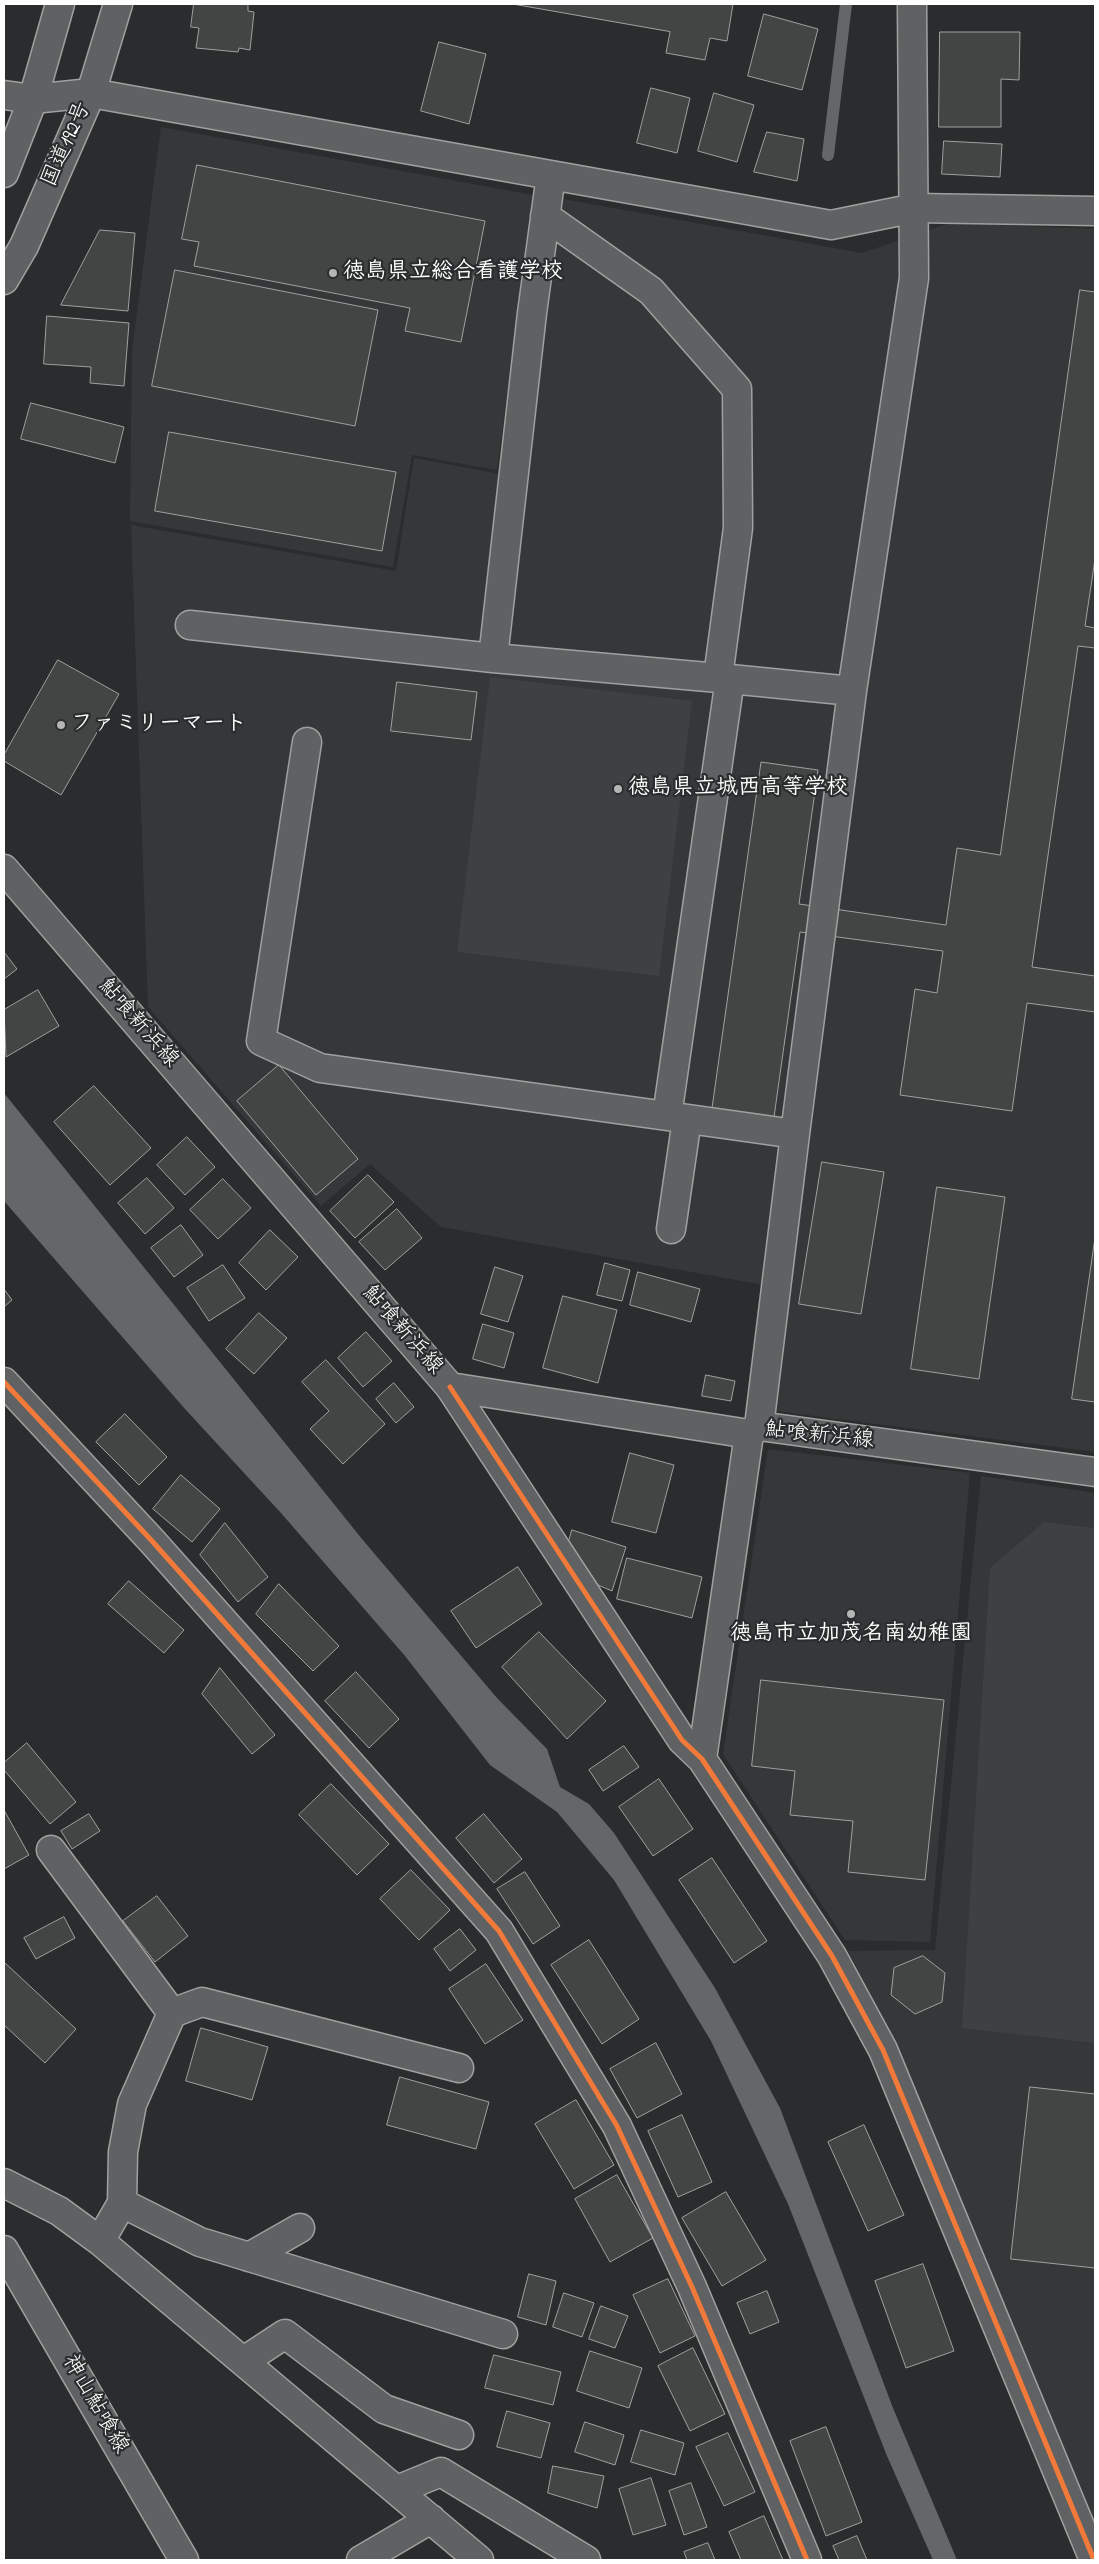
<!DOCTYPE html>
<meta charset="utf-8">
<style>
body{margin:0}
#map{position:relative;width:1099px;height:2564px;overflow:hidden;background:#2b2c2d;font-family:"Indie Flower",sans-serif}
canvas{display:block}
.frame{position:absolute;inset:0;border:5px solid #fff;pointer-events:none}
</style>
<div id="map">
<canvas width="1099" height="2564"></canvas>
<div class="frame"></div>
</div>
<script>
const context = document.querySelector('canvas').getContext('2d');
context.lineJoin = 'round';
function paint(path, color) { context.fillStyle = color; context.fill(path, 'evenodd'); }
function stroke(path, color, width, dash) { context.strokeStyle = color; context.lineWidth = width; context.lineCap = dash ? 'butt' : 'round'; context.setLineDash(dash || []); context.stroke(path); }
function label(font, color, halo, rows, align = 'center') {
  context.font = font + ' "Indie Flower","Klee One",sans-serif'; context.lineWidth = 4.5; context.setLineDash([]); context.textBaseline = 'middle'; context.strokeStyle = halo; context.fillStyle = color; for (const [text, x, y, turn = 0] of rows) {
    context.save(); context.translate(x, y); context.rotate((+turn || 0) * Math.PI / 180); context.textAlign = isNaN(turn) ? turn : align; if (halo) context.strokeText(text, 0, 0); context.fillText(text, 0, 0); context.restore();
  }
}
const built = new Path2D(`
 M161,127l372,68 -36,275 -85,-15 -19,112 -263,-46 2,-170z
 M541,195l321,58 87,-30 146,6v1223l-343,-44 12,-123 -323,-58 -71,-63 -49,42 -173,-199 -17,-482 265,46 18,-113 86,16z
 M768,1449l202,24 -40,469 -85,-2 -122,-186z
 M981,1476l114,17v1036l-190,-466 -57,-112 87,-1z`);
const green = new Path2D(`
 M490,677l202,24 -33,275 -202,-24z
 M1044,1522l51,6v515l-133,-15 28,-460z`);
const water = new Path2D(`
 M4,1093l358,446 135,159 50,51 13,38 29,17 25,29 101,155 65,120 113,300 64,152h-24l-46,-104 -99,-252 -77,-163 -97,-161 -57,-68 -67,-47 -85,-109 -124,-143 -96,-104 -181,-208z`);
const stream = new Path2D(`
 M828,155l18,-151`);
const building = new Path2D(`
 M194,4h54v7l6,1 -4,38 -11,-2 -1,4 -42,-4 3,-20 -8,-1z
 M513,4h220l-6,37 -17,-3 -5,22 -39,-7 4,-21z
 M764,14l54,15 -16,61 -54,-14z
 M940,32h80l-1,48 -18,-1v48h-62z
 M439,42l47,12 -17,70 -48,-13z
 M651,88l39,10 -13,55 -40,-10z
 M714,93l40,12 -17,57 -39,-11z
 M767,132l37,7 -7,42 -43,-9z
 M944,141l58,3 -2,33 -58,-3z
 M197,165l288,56 -24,121 -56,-11 5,-23 -216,-42 5,-24 -17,-3z
 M100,230l35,3 -7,78 -67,-6z
 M175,270l203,40 -23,116 -203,-40z
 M1080,290l15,2v267l-10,67 10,2v20l-17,-2 -46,321 63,9v36l-68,-9 -15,108 -112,-16 15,-106 22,4 6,-42 -143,-19 -26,185 -62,-9 49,-346 57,8 -19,134 147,21 11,-77 43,7z
 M47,316l82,7 -5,63 -34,-3 1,-16 -47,-3z
 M31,403l93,24 -9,36 -94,-24z
 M169,432l227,40 -14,79 -227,-40z
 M58,660l61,34 -58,101 -57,-34v-6z
 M397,682l80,10 -6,48 -80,-9z
 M4,952l13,17 -13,10z
 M38,990l21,36 -53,31 -2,-47z
 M279,1065l79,94 -42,36 -79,-94z
 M94,1086l57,62 -41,37 -56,-63z
 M187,1137l28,30 -30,28 -28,-30z
 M822,1162l62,10 -23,142 -62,-10z
 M368,1175l26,27 -39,36 -25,-27z
 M147,1178l27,30 -29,26 -27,-31z
 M223,1179l28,29 -33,31 -28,-29z
 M937,1187l68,10 -26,182 -68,-10z
 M397,1209l25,29 -37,32 -26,-28z
 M181,1225l22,30 -29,22 -23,-29z
 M270,1230l28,27 -32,33 -27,-27z
 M1095,1238v164l-23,-3z
 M605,1263l25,7 -8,31 -25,-6z
 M223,1265l22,33 -36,23 -22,-33z
 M495,1267l28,9 -15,46 -27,-8z
 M638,1272l62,17 -9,33 -61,-17z
 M4,1289l8,11 -8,7z
 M563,1296l54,14 -19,73 -55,-15z
 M259,1313l28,25 -33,36 -28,-25z
 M483,1324l31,9 -10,35 -31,-9z
 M366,1332l26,29 -29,26 -25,-29z
 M326,1360l59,64 -42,40 -33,-35 19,-18 -27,-29z
 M706,1375l29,6 -4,20 -29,-5z
 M394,1383l20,24 -18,16 -20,-24z
 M125,1414l42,43 -28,28 -43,-43z
 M630,1453l44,12 -18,68 -44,-11z
 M181,1475l39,34 -28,33 -39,-33z
 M225,1523l43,54 -30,25 -38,-47z
 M572,1530l54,17 -14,44 -14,-6 -29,-44z
 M627,1558l75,19 -10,41 -75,-19z
 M518,1567l24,37 -66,44 -25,-37z
 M129,1581l55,49 -20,23 -56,-49z
 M279,1584l60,62 -26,25 -57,-57z
 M539,1632l67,69 -39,38 -65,-72z
 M220,1668l55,67 -23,19 -50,-60z
 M356,1672l43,47 -30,29 -44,-47z
 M761,1680l183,20 -19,180 -77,-8 5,-51 -63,-6 5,-44 -43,-5z
 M27,1743l49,59 -26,22 -46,-54v-7z
 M624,1746l15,21 -36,24 -14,-21z
 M659,1779l34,50 -40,27 -34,-49z
 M331,1784l58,60 -32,31 -58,-60z
 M4,1810l25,45 -25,14z
 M89,1814l11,17 -28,18 -11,-18z
 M484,1814l38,45 -28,24 -38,-45z
 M712,1858l55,83 -33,22 -55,-83z
 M411,1870l39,40 -31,30 -39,-41z
 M525,1872l35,54 -27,18 -36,-55z
 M157,1896l31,40 -33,26 -32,-41z
 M64,1917l11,21 -39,21 -12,-21z
 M460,1929l16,21 -26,21 -16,-22z
 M589,1940l50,79 -37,25 -51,-79z
 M923,1956l22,17 -3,29 -27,12 -24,-19 3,-27z
 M4,1962l72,67 -31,34 -41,-38z
 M486,1964l37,56 -38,24 -36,-55z
 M201,2028l67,19 -16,53 -66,-19z
 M656,2043l26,51 -45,24 -27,-49z
 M400,2077l89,25 -13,47 -89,-24z
 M1030,2087l65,7v174l-84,-9z
 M576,2100l38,65 -40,24 -39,-65z
 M682,2115l30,67 -34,15 -30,-66z
 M864,2125l40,90 -36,16 -40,-89z
 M617,2175l36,63 -43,24 -35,-63z
 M726,2192l40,68 -44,26 -40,-68z
 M923,2264l31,87 -48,17 -31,-87z
 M529,2274l27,7 -10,44 -28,-8z
 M668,2279l27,57 -35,17 -27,-58z
 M767,2291l12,31 -29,12 -13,-31z
 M564,2293l30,10 -12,34 -29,-10z
 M601,2306l27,10 -13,32 -26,-9z
 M693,2348l32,66 -35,17 -32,-65z
 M590,2351l52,17 -13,40 -52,-17z
 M494,2355l67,17 -8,33 -68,-17z
 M507,2411l43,12 -9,35 -44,-11z
 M585,2422l39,13 -9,30 -40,-13z
 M826,2427l36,95 -36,14 -36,-95z
 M641,2430l43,13 -9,32 -44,-13z
 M728,2433l27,59 -31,14 -28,-59z
 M553,2466l51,10 -7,32 -49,-15z
 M651,2478l15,47 -33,10 -14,-46z
 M691,2483l16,44 -23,8 -15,-44z
 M764,2516l19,44h-42l-12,-28z
 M857,2536l10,24h-28l-6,-14z
 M708,2543l7,17h-28l-3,-8z`);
const minor = new Path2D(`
 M4,95l29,4 58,-6 740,132 84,-17 180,3
 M545,216l106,75 86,98 1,139 -20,149
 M190,625l303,33 237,21 -63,437 -347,-48 -59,-27 46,-299
 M493,658l39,-345 19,-138
 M852,691l62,-413 -2,-274
 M667,1116l128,18 57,-443 -122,-12
 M671,1229l16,-110
 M4,1382l148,159 347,390 118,195 75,161 115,273
 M450,1387l232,353 20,19 130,197 51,94 211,510
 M759,1426l36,-292
 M702,1759l47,-325
 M51,1850l121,163 30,-11 257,66
 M4,2183l55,28 41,30 379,319
 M122,2203l78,39 303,92
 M100,2241l22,-38 1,-51 9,-48 40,-91
 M249,2257l51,-29
 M244,2361l41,-27 99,75 75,26
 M397,2490l44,-18 145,88
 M361,2560l70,-41`);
const major = new Path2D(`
 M4,869l446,518 299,47 10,-8 336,46
 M4,2250l180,310`);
const highway = new Path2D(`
 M4,173l29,-74 27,-95
 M4,280l20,-34 67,-153 27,-89`);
const cycleway = new Path2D(`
 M4,1382l148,159 347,390 118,195 75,161 115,273
 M450,1387l232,353 20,19 130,197 51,94 211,510`);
const markers = [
 [333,273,5,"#b5b5b6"],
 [61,725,5,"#b5b5b6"],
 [618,789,5,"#b5b5b6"],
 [851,1614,5,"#b5b5b6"]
];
const streetNames = [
 ["国道192号",68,145,-66],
 ["鮎喰新浜線",137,1024,49],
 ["鮎喰新浜線",401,1331,49],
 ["鮎喰新浜線",819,1437,6],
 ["神山鮎喰線",94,2405,60]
];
const poiNames = [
 ["徳島県立総合看護学校",343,273],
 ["ファミリーマート",71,725],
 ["徳島県立城西高等学校",628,789],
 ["徳島市立加茂名南幼稚園",851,1635,"center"]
];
paint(built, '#353839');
paint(green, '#3e4142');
paint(water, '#646667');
stroke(stream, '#646667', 12);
paint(building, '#434444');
stroke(building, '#a0a0a0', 1);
stroke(minor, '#a0a0a0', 31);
stroke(major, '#a0a0a0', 31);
stroke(highway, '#a0a0a0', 31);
stroke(minor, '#606162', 28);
stroke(major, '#606162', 28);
stroke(highway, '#606162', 28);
stroke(cycleway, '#f17a3a', 5);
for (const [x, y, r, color] of markers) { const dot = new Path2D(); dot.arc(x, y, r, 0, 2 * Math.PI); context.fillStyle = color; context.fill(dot); stroke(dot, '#2a2d2e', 2); }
label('22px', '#fff', '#2a2d2e', streetNames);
label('bold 22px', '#fff', '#2a2d2e', poiNames, 'left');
</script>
